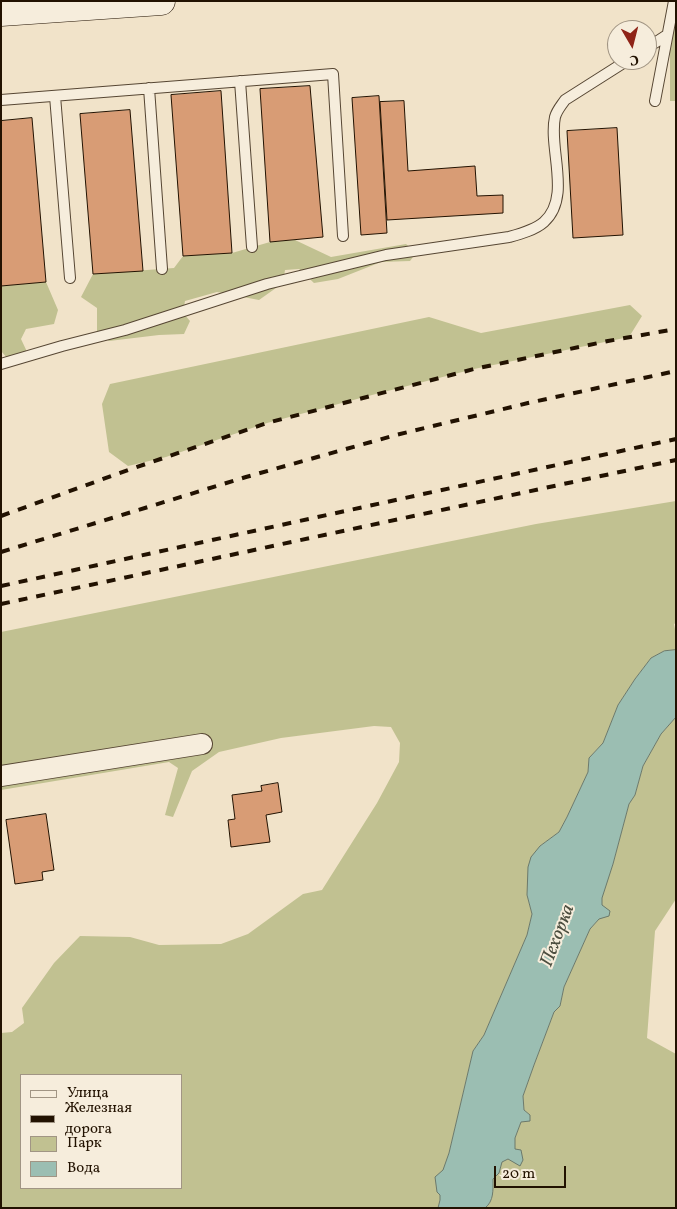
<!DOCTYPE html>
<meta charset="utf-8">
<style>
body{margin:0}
#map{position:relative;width:677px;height:1209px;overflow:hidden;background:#f1e3c9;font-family:Vollkorn,serif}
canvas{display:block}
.frame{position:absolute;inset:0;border:2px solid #221201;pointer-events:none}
.legend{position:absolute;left:20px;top:1074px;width:162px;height:115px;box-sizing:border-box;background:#f6eddc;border:1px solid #a19584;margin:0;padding:6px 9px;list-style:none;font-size:15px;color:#221201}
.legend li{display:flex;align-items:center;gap:10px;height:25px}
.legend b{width:25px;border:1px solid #a19584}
.north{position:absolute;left:607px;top:20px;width:50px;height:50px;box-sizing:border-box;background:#f6eddc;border:1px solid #a19584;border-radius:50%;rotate:172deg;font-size:14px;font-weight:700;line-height:20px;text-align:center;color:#221201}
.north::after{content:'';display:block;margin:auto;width:18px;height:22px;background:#8f2418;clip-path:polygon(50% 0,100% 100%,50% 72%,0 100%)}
.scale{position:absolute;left:494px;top:1166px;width:72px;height:22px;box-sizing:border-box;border:2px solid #221201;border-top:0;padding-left:6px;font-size:15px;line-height:18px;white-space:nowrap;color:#221201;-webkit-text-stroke:4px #f6eddc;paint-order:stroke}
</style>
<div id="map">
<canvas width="677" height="1209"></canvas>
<div class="frame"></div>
<ul class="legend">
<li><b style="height:6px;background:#f6eddc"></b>Улица</li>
<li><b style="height:6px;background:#221201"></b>Железная дорога</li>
<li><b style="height:14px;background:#c1c191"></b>Парк</li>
<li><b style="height:14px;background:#9bbeb2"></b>Вода</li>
</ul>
<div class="north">С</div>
<div class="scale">20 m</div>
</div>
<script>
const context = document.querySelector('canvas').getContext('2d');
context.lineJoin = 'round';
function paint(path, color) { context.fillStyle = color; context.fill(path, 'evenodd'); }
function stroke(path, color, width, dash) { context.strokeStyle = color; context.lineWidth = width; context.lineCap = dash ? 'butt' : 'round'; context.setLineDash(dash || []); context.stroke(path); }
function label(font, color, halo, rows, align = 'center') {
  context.font = font + ' Vollkorn,serif'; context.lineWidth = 4; context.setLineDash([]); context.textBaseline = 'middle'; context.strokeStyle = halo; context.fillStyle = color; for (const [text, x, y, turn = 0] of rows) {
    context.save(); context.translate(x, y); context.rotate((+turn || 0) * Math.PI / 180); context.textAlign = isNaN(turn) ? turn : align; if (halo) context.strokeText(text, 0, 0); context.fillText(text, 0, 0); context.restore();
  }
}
const green = new Path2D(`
 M674,29h2v72h-6v-63z
 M295,240l36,17 75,-13 10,9 -6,8 -29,1 -43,17 -24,4 -15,-14 -14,1 -2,13 -24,17 -42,-8 -32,9 -2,12 7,8 -6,13 -25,1 -50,6 -12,-8v-25l-16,-11 12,-23 81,-6 9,-12 49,-3 38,-11z
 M46,282l12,28 -4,14 -28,5 -5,10 8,17 -21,3 -7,-8v-65z
 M630,305l12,11 -13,21 -155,32 -102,26 -105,28 -101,34 -38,9 -19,-14 -7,-48 8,-20 319,-67 52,16z
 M676,501v122l-2,1 2,10v16l-12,1 -13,7 -16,21 -17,26 -15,38 -14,15 -1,14 -21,45 -8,15 -19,14 -13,49 5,19 -5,21 -43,100 -11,16 -24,102 -12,39 3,2v6l-2,8h-430l-1,-1 -6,1v-175l11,-1 12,-9 -2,-15 32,-45 26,-27 50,1 29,8 62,-1 27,-10 55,-40 19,-4 55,-87 22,-41 1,-19 -9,-16 -17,-1 -93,12 -62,14 -27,19 -19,46 -8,-2 13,-47 -9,-6 -168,28v-158l535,-108zM21,1075h160v113h-160z
 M676,717v182l-21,32 -8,107 29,16v154h-191c9,-7 8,-18 8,-29l6,-6 3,-12 6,-2 7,-10v-11l6,-16 9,-7 -6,-5 -1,-14 11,-31 20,-53 6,-6 4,-19 26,-58 9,-10 3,-15 -1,-6 12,-34 16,-60 6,-9 8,-29 18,-32z`);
const water = new Path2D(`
 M676,650v67l-15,17 -18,32 -8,29 -6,9 -16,60 -11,34v7l8,6 -1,5 -10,3 -9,10 -26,58 -4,19 -6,6 -20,53 -11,31 1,14 6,5v6l-9,1 -6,16v11l6,1 2,10 -3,6 -12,-7 -6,3 -3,11 -6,6c0,11 1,22 -8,29h-47l2,-8v-5l-3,-3 -2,-15 8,-7 6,-17 24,-102 11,-16 43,-100 5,-21 -5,-19 1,-28 3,-10 9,-11 19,-14 8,-15 21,-45 1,-14 14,-15 15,-38 17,-26 16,-21 13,-7z`);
const building = new Path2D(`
 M310,86l13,151 -53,5 -10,-153z
 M221,91l11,162 -49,3 -12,-161z
 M379,96l8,137 -26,2 -9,-137z
 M404,101l4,70 67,-5 2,30 26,-1v18l-116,7 -7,-118z
 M130,110l13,161 -50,3 -13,-160z
 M32,118l14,164 -45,4v-165z
 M617,128l6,107 -50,3 -6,-107z
 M278,783l4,29 -16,3 4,27 -39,5 -3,-27 7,-1 -3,-24 30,-4 -1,-5z
 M46,814l8,56 -12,2 1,8 -28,4 -9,-64z`);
const lane = new Path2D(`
 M647,48l20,-13
 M240,81l12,166
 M149,88l13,181
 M55,96l15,182
 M1,100l332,-26 10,162
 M655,101l19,-100
 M1,364l61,-18 63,-16 142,-46 119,-29 123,-18c11,-3 26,-7 35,-15 28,-25 4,-74 11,-105 2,-7 6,-11 10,-17l63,-40`);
const street = new Path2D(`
 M1,776l201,-32`);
const secondary = new Path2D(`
 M1,12l160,-11`);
const rail = new Path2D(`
 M1,516l127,-46 139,-47 207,-54 134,-28 68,-12
 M1,552l245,-75 150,-42 132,-32 148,-32
 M1,586l675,-147
 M1,604l675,-144`);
const waterNames = [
 ["Пехорка",559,936,-69]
];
paint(green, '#c1c191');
paint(water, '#9bbeb2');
stroke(water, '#6b796b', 1);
paint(building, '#d89c75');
stroke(building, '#221201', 1);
stroke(lane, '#564633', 12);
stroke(street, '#564633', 22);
stroke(secondary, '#221201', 29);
stroke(lane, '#f6eddc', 10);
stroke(street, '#f6eddc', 20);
stroke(secondary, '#f6eddc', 28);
stroke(rail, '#221201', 4, [9, 9]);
label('italic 19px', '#4c4e3f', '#f6eddc', waterNames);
</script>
